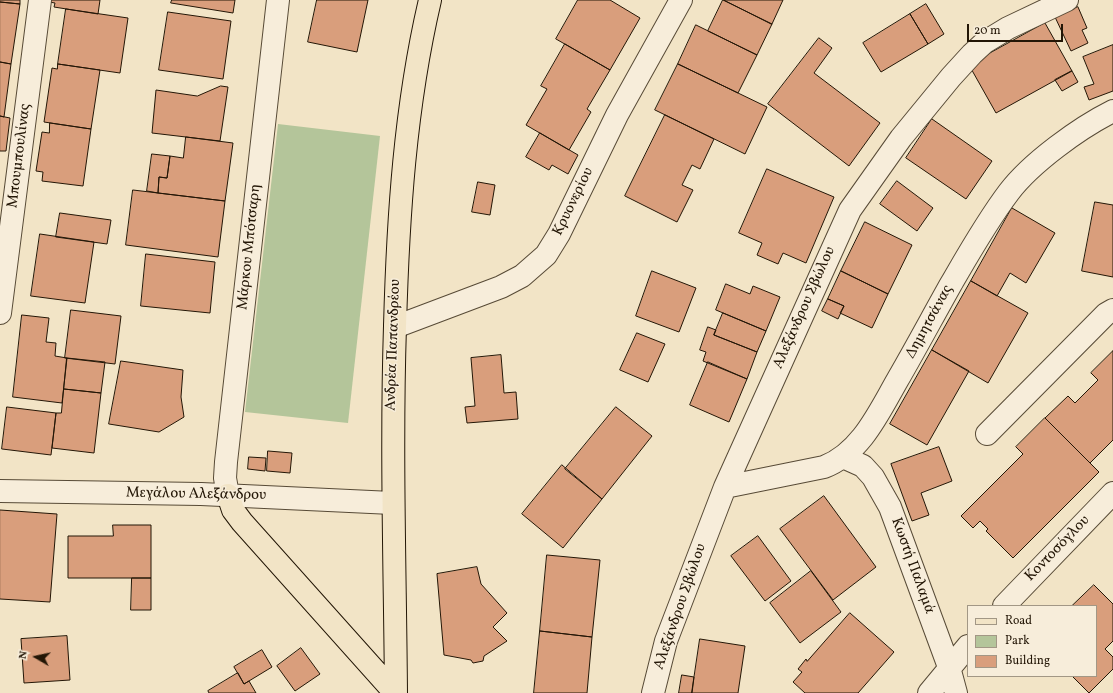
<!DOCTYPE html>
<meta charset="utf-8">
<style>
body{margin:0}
#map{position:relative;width:1113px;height:693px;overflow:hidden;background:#f2e4c6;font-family:Vollkorn,serif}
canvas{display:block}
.legend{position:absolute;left:967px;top:605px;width:130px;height:72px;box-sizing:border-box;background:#f7edda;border:1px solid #a29785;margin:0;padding:5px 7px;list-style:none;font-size:12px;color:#231606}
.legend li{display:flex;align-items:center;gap:8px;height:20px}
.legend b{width:20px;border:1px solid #a29785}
.north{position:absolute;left:16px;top:637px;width:40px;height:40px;-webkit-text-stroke:3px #f7edda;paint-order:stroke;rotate:279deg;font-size:11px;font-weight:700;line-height:16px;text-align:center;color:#231606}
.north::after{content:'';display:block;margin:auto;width:14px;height:18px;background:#231606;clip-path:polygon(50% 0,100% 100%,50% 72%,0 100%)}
.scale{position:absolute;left:967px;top:24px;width:96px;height:18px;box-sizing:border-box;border:2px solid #231606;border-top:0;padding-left:5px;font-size:12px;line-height:14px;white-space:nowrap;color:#231606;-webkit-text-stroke:3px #f7edda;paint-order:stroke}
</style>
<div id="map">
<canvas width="1113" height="693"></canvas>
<ul class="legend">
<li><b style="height:5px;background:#f2e4c6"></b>Road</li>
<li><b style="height:11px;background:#b4c59a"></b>Park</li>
<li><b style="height:11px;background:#d99e7c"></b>Building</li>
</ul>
<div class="north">N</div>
<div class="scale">20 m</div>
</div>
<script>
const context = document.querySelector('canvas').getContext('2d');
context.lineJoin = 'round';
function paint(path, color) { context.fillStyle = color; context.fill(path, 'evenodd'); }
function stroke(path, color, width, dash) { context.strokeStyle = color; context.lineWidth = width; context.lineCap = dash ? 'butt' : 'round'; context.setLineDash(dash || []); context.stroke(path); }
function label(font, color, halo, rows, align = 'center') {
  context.font = font + ' Vollkorn,serif'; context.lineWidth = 3; context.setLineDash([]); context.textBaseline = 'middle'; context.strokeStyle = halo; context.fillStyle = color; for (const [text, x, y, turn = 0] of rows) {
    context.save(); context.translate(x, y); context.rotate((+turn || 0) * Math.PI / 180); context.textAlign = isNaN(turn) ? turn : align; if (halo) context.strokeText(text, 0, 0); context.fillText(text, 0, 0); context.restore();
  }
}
const green = new Path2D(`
 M278,124l102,12 -32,287 -103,-11z`);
const building = new Path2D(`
 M0,0h20v4l-20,-2z
 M49,0h51l-2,14 -44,-7 1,-4 -6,-1z
 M172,0h63l-2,13 -62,-10z
 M317,0h51l-11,52 -49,-10z
 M578,0h32l30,18 -30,52 -54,-31z
 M723,0l49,24 -15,31 -49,-24z
 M724,0h59l-11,24z
 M0,2l20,2 -9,60 -11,-2z
 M926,4l18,30 -16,10 -18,-30z
 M1078,7l9,21 -5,2 6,13 -17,8 -16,-34z
 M66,9l62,9 -8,55 -62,-9z
 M168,12l63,9 -8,58 -64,-9z
 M910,14l18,30 -47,28 -18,-29z
 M1045,23l27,48 -76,42 -27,-48z
 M696,25l61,30 -19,38 -60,-29z
 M819,38l13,10 -18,25 66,50 -31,43 -81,-62z
 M565,44l45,26 -23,39 4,3 -22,38 -43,-25 21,-36 -6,-3z
 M1113,45v46l-24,9 -5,-13 10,-3 -11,-27z
 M0,62l11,2 -7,53 -4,-1z
 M58,64l42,6 -9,59 -47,-7 8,-54 5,1z
 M678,64l89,43 -22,47 -90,-44z
 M1072,71l6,11 -16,9 -7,-11z
 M221,86l7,1 -8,54 -68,-8 4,-43 41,6z
 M665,115l49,24 -14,30 -8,-4 -10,20 11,5 -16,32 -52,-26z
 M0,116l10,2 -4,33h-6z
 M932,119l60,42 -26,38 -60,-41z
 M50,123l41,6 -8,57 -41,-5 1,-9 -7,-1 6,-39 7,1z
 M540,133l38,22 -10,19 -16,-9 -3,5 -23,-13z
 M186,137l47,6 -8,58 -67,-8 1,-16 8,1 3,-22 13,2z
 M152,154l18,2 -3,22 -8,-1 -1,16 -11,-2z
 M767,169l67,28 -28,66 -23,-10 -5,11 -21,-9 5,-12 -23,-10z
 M897,181l36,27 -16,23 -37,-27z
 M478,182l17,3 -5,30 -18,-3z
 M133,190l92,11 -7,56 -92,-12z
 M1095,202l18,3v72l-31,-6z
 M1012,208l43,25 -29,50 -16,-10 -13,23 -26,-15z
 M60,213l51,7 -4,24 -51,-7z
 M865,222l47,23 -24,49 -47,-23z
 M40,234l54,8 -9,61 -54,-7z
 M146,254l69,8 -5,51 -69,-7z
 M652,271l44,17 -17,44 -43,-16z
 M841,271l47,23 -16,34 -32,-15 4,-7 -16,-7z
 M971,281l57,32 -40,70 -56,-33z
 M726,284l24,10 3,-8 27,11 -14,34 -50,-21z
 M828,299l16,7 -6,13 -16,-8z
 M71,310l50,6 -6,48 -50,-6z
 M723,313l43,18 -9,21 -43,-17z
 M22,315l27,3 -3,24 10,1 -1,13 12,2 -5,45 -49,-6z
 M708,327l8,3 -2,5 43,17 -10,27 -44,-18 3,-9 -6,-2z
 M637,333l28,11 -17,38 -28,-12z
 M932,350l37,21 -42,74 -37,-21z
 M1113,351v89l-23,23 -45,-45 23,-22 7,7 23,-23 -7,-7z
 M501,355l3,38 12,-1 2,27 -51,4 -2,-16 10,-1 -4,-48z
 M67,358l38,4 -4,31 -37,-4z
 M121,361l62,9 -2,27 3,20 -25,15 -50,-8z
 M708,362l39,17 -18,43 -39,-17z
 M64,389l37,4 -7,60 -42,-5 4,-35h5z
 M7,407l49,6 -5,42 -49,-6z
 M616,407l36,29 -50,63 -37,-30z
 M1045,418l54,54 -86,86 -27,-27 2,-2 -8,-8 -7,7 -12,-12 62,-62 -7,-7z
 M939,447l13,34 -31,12 8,22 -17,6 -21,-57z
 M268,451l24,2 -2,20 -23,-2z
 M249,457l17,1 -1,13 -17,-2z
 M562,465l40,34 -39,49 -41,-34z
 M824,496l52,71 -43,33 -53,-71z
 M0,510l57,4 -7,88 -50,-3z
 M113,525h38v53h-83v-42h45z
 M758,536l33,45 -26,20 -34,-45z
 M547,555l53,5 -8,77 -52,-6z
 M477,567l4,17 26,29 -14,14 14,14 -23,15 -1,5 -10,2 -2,-3 -27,-5 -7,-81z
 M811,571l30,41 -41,31 -30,-40z
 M132,578h19v32h-20z
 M1094,585l19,19v37l-8,8 8,8v12l-24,24 -17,-17h24v-70h-24z
 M850,613l44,39 -36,41h-53l-12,-11 9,-10 -4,-3 8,-10 1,2z
 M540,631l52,6 -5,56h-53z
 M67,636l3,44 -46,3 -3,-44z
 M700,639l45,7 -7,47h-46z
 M301,648l19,26 -25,17 -18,-25z
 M262,650l10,17 -28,17 -10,-17z
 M238,673l6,11 5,-3 7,12h-47l-1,-2z
 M682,675l12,2 -2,16h-13z`);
const minor = new Path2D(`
 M0,313l40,-313
 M395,327l106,-40 21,-11 24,-21 13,-21 58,-119 64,-115
 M987,434l119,-120 7,-4
 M843,457l20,9 10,11 17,30 59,160 7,26
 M725,487l99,-20c37,-14 55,-55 74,-88 18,-31 35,-63 53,-95 18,-31 36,-63 58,-92 22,-29 70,-64 104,-81
 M0,491l201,3 191,9
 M228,495l-3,-17 1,-16 52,-462
 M1004,606l109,-113
 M653,693l13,-52 59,-154 125,-277 51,-72 50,-61 21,-23 13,-12 23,-14 59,-28
 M929,693l39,-47`);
const major = new Path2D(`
 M228,495l5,15 9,12 153,171
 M396,693c-1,-122 -5,-244 -1,-367 3,-110 10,-219 35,-326`);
const streetNames = [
 ["Μπουμπουλίνας",20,156,-83],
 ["Κρυονερίου",574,202,-64],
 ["Μάρκου Μπότσαρη",250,247,-84],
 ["Αλεξάνδρου Σβώλου",805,308,-66],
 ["Δημητσάνας",930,322,-61],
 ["Ανδρέα Παπανδρέου",394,345,-88],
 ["Μεγάλου Αλεξάνδρου",196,495,1],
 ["Κοντοσόγλου",1058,549,-46],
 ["Κωστή Παλαμά",912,566,70],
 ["Αλεξάνδρου Σβώλου",681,607,-71]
];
paint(green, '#b4c59a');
paint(building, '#d99e7c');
stroke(building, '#231606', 1);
stroke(minor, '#574a36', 24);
stroke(major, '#231606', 24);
stroke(minor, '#f7edda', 22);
stroke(major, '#f2e4c6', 22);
label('15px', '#231606', '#f7edda', streetNames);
</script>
